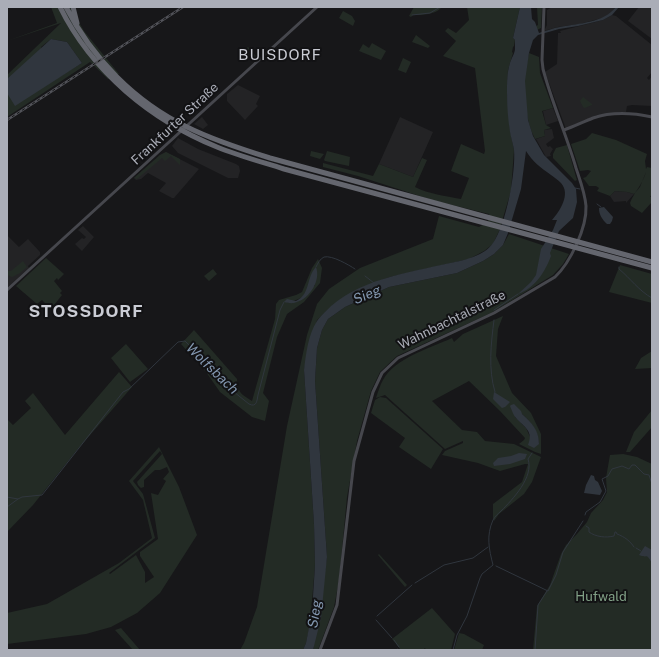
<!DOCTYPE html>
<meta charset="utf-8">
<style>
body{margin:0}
#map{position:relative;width:659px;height:657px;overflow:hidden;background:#171719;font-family:"Public Sans",sans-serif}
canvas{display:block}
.frame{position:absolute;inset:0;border:8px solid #aaadb7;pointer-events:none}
</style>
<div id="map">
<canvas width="659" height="657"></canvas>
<div class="frame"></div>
</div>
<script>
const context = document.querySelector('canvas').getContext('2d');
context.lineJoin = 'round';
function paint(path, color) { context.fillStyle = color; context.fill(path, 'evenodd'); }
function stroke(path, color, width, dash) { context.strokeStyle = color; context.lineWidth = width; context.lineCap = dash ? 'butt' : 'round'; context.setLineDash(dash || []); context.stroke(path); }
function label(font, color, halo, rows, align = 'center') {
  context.font = font + ' "Public Sans",sans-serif'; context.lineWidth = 4; context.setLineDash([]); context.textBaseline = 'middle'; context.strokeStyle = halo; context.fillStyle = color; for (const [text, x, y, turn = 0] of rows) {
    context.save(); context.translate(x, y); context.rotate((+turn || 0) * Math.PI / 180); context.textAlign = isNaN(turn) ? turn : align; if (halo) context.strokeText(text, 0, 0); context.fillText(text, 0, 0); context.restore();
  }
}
const built = new Path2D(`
 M552,7h64l-5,6 -9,5 -22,6 -22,3 -14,4 3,-6v-15z
 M639,7h13v32l-24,-18z
 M612,15l4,1 36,29v27l-5,6 2,2 3,-4v30l-20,-1 -5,1 -1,6 -29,3 -31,14 -21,-57 12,-8 1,-31h3l-1,-2 43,-11z
 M238,85l22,11 -4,8 2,2 -13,14 -18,-19v-7z
 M553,108l5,13 -12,4 -3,-14z
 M202,117l6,8 -5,4 -9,-5z
 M400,117l33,15 -20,45 -34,-13z
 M552,129l2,9 -8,6 2,3 2,-1 3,3 -3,5 1,2 -5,1 -10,-18 9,-3 -1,-6z
 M178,138l20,11 38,15 3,2 1,5 -2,7h-10l-50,-25 -6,-7z
 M166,152l33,17 -25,29h-2l-13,-7 7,-8 -18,-10 -7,6 -5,1 -2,-2 26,-23z
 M615,191l12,1 7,2 -8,9v-2l-12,1 -4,-6z
 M83,226l11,11 -12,14 -7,-7 7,-6 2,1 2,-2 -8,-7z
 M7,235l12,12 9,-8 12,13v3l-12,11 1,2 -22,20z`);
const green = new Path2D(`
 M51,7h21v3l12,21 35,43 -11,5 -18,-17 -83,55v-42l54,-52 -54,18 50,-18zM51,39l16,3 15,21 -23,14 -18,-30z
 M414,7h28c-7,8 -19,8 -29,8l-2,2 -2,-1z
 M467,7h53l-7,31 2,2 -1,6 -1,1 -1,5 1,1 -5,17 -1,22 3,38 4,20 -3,41 -12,40 -6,13 -9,7 -15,8 -79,18 -19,7 -23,11 -16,11 -15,14 -13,50 10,154 1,41 -5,60 -4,18 -3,7h-63l4,-7 13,-36 30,-181 20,-91 10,-31 12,-15 31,-21 73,-29 6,-23 40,11 9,-5 1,-8 -57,-14 -74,-24 -35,-9v-4l50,13 6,-12 34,13 9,-19 5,2 -12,27c14,7 30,9 46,12l8,-21 -18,-7 10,-27 23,10 1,-3 -10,-83 -32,-12 13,-15 -11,-10 3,-3 8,5 13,-13z
 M537,7h5l-1,21 -4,2 -1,-4 2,-1z
 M343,11l9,5 3,5 -2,5 -14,-8z
 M416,35l14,11 -2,2 -16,-6z
 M372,43l14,8 -5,9 -22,-9 4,-7 6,4z
 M248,47l9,10 -4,3 -9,-9z
 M529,53l10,4 1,16 13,35 -11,3 4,14 5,3 -7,2 1,6 -10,3c-10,-19 -12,-47 -10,-68 1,-6 3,-12 4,-18z
 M403,58l8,4 -5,11 -8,-3z
 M583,97l9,7v1l-7,3 -2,-1 -3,-6z
 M592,133l24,7 31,14 -2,7 1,8 1,-2 5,1v26l-2,3h2v5l-10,11 -11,-7 -1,-3c4,-11 13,-19 16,-31l-6,15 -6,7 -7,-2 -12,-1 -5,5 -13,-5 2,-3 -3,-2h-7l-6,-8 3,-1 5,-6 -3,-1 -8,1 -9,-27 15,-5z
 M567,145l9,32 1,3 -2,1 -22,-23v-4l3,-6z
 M311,151l13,3 -4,5 -10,-3z
 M327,151l23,6 -1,9 -24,-5 -1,-1z
 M166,152l14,7v6l-9,-9 -6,5 -3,-3 -25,21 -3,-1 26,-23z
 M509,234l60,20 -6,10 -10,11 -62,38 -94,43 -17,16 -9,19 -14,50 -10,56 -8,84 -5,26 -16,43h-5l14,-93 -12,-176 2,-33 5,-18 6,-11 17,-12 44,-20 68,-14 26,-12 11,-7 9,-9z
 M46,258l18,16 -6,6 -1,-2 -3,3 8,10 -2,2 2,2 -11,14 -9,-9 -5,4 -21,-18z
 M318,259l4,9 -2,15 -16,19 -17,12 -10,23 -14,56 6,8 -4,20 -13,-4 -32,-25 -14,-20 -25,-28 13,-14 43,49c1,14 4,15 15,22l23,-82 1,-15 3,-4 17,-5 6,-3 10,-24zM309,285h6c-9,9 -15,20 -28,17 11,-1 19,-5 22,-17z
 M23,261l4,6 -7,6 -8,4 -5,-2v-4h4z
 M620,265l32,9v29l-43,-11z
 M213,269l4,5 -8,7 -5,-5z
 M503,316l-5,13 -2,27 16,37 19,20 10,21v20l-6,-2 -16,-8 5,-4 1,-2 -25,-27 -31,-30 -37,20 30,29 15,2 8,9 29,3 27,13 -9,25 -8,12 -25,20 -5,7 -1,-3v-14l29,-22 6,-18h-3l-25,7 -22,-8 -36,-8 3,-4 18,-8v-2l-18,8 -60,-54 -9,3c2,-6 4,-13 7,-18 12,-22 47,-32 69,-42l2,4 9,-8zM522,414c10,9 16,16 17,30l-8,-5 -5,-11 -11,-11z
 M126,344l22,25 -18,13 -19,-24z
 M652,351v17l-17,1 6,-11z
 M119,372l13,15 -55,63 -44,55 -26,27v-113l6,6 18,-17 -6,-7 8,-8 32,42z
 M380,397l6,1 57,51 -12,20 -32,-22 6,-9 -34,-25 4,-13z
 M652,410v17l-22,25h-4l8,-20z
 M159,447l20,40 18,48 -37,58 -23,20 -26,14 -25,7 -79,10v-31l40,-9 72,-41 33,-25 -9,-38 -14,-19zM160,451l2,3 -25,28 1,3 3,3 3,-1v-7l11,-10h5l7,-3 2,5 -6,7 3,2 -8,14 -7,-2 7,46 -18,13v4l14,21 -9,6v-11l-9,-17 -26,19 -1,-1 46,-35 -12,-44 -10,-13z
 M623,454l14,3 15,7v186h-119l4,-44 13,-21 11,-31 5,-9 11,-11 10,-12 4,-9 12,-13 4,-8 -1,-14 4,-23z
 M379,554l28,31 -2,2 -27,-32z
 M432,608l23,26 -4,16h-25l-1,-2 -2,2h-22l-9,-11z
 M121,628l19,22h-7l-18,-20z
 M459,633l5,1 20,11 -2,5h-28z`);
const water = new Path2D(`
 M520,7h11l1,12 3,3 4,11c7,-2 14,-5 21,-6 20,-4 43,-4 56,-20h3l-7,8 -9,5 -25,6 -19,3 -21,6 -5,5 -4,13 -4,28 3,39 5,16 11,19 28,28 4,6 1,13 -4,16 -14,13 -9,22 1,3c-6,16 -16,32 -33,38l13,-12 5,-7 5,-26 12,-19 4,-10h-5c8,-9 19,-26 9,-37 -3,-3 -7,-6 -10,-8 -10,-7 -19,-14 -25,-24l-5,38 -13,44 -5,12 -9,9 -11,7 -26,12 -68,14 -44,20 -17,12 -6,11 -5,18 -2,33 12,176 -6,61 -8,32h-10l3,-7 6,-31 3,-47 -1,-41 -10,-154c2,-16 4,-35 13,-49 2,-3 5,-6 8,-9 32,-33 82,-39 125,-49 15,-3 34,-7 43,-20 13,-18 23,-71 21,-93 -1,-6 -3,-12 -4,-18 -2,-12 -3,-26 -3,-39 0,-10 0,-21 3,-30 1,-4 5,-10 5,-14 0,-3 0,-5 0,-9l-2,-2z
 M51,39l16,3 15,21 -67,43 -8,-13v-14z
 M604,207l9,10 -1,4 -2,3h-3c-5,-5 -8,-9 -8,-16z
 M316,267c5,13 -6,31 -19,35 -5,2 -8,1 -13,0l3,-3 9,2c15,-7 10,-24 20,-34z
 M494,392l16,10 -5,5 -3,1 -9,-9z
 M514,404l7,7 1,3c10,9 17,16 17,30l-5,4 -6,-3c6,-14 -4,-18 -12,-27 -3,-3 -4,-8 -6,-12l1,-1z
 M519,453l8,1 -2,5 -15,5 -16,2 -1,-3 5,-5 13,-2z
 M591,475l3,1 1,4 3,2 4,9 -2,4 -16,-2 2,-8z
 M645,546l7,4v13c-7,-11 -3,-4 -13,-8z`);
const stream = new Path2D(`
 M412,15l18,-2 10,-6
 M575,188l5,1
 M597,204l4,3
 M316,267c2,-4 4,-8 8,-10 8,-2 25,8 31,12
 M619,267v2c11,9 20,22 33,29
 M365,276l9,7
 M494,310l24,-16
 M494,320c-3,24 -6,49 1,72
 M7,497l11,2 4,-2 20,-2 81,-103 6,-3 49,-47 7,-1 29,29 15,18 20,16c8,4 8,-4 9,-9l22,-85 4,-8
 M7,507l11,-8
 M585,515l1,-3 14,-10 6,-11 -4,-12 6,-3 4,-7 10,-3 7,3 3,-4h3l9,9 5,1 3,9
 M586,526l3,2v4c7,5 17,6 25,4l1,-4h1l1,2c8,3 13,7 17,13
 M636,548l5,3
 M496,566l52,25 8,-16 7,-23 20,-31
 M415,583l29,-18 29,-7 15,-11
 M377,616l35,-31
 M376,620l16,18
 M394,640l5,7
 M396,650l1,-1
 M453,650l4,-15 10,-19 13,-38 2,-4 11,-9c-4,-16 -7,-29 0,-45 2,-4 5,-6 8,-9 12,-12 33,-34 27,-52l4,-6
 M535,650l3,-45 9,-14`);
const secondary = new Path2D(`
 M564,130c9,-3 19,-8 29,-12 18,-6 40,-5 59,-1
 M7,290l310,-283
 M320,650l17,-45 17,-144 19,-69 9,-19 16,-15 96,-45 61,-36c15,-14 32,-49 31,-71 -1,-13 -6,-26 -10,-38 -10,-34 -24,-65 -33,-99l-1,-9 2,-53`);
const highway = new Path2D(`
 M60,7c32,65 91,113 157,140 22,9 45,15 67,22l368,99
 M66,7c26,51 69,95 121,120 26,13 54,22 83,31l382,104
 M73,7l4,16`);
const rail = new Path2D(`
 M7,120l176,-113`);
const streetNames = [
 ["Frankfurter Straße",175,124,-43],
 ["Wahnbachtalstraße",452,320,-26]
];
const parkNames = [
 ["Hufwald",601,597]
];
const waterNames = [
 ["Sieg",367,295,-23],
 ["Wolfsbach",212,369,44],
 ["Sieg",315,614,-81]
];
const quarterNames = [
 ["BUISDORF",280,55]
];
const districtNames = [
 ["STOSSDORF",86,312]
];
paint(built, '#232325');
paint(green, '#232b25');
paint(water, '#30363e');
stroke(stream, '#30363e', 1);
stroke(secondary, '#46474d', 3);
stroke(highway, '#64666e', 5);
stroke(rail, '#515258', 2.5);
stroke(rail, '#121214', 1, [3]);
label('13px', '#aaadb7', '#121214', streetNames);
label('13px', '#82a187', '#121214', parkNames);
label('italic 14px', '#8397b0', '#121214', waterNames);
context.letterSpacing = '1px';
label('15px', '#caccd4', '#121214', quarterNames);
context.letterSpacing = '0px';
context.letterSpacing = '1px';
label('bold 17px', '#caccd4', '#121214', districtNames);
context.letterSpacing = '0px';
</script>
